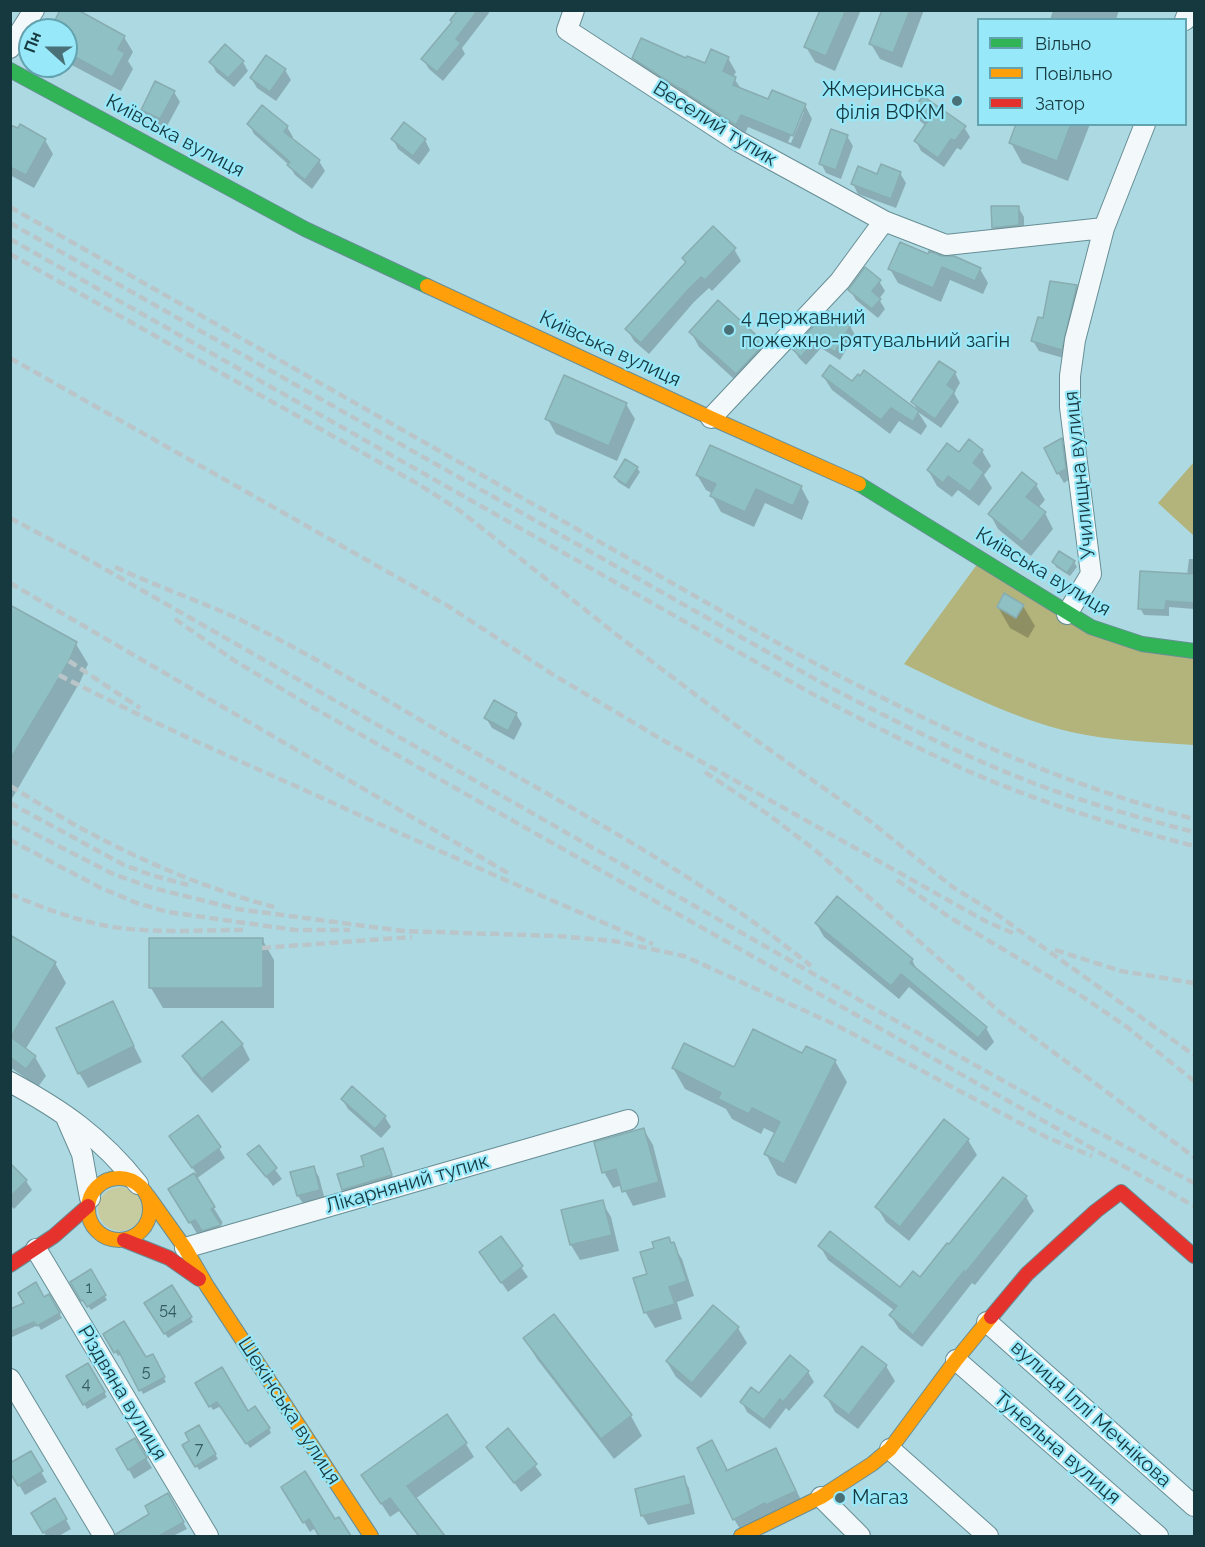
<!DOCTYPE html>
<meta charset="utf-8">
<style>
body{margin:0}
#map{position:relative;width:1205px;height:1547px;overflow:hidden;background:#add9e3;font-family:Raleway,sans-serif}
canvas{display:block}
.frame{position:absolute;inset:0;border:12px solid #16393f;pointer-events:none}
.legend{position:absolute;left:977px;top:18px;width:210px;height:108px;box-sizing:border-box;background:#97e8f9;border:2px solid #63a2af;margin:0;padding:8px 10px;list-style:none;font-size:18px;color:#16393f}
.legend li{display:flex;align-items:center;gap:12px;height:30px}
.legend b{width:30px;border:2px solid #63a2af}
.north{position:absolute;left:18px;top:18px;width:60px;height:60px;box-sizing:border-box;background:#97e8f9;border:2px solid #63a2af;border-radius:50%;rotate:291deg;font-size:16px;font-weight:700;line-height:24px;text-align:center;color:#16393f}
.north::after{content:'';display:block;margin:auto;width:21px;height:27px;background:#4b7178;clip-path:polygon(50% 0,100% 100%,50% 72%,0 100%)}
</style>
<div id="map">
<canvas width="1205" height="1547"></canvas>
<div class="frame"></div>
<ul class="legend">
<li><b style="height:8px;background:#30b455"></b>Вільно</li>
<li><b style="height:8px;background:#ff9f0a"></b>Повільно</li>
<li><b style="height:8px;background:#e5322d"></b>Затор</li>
</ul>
<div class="north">Пн</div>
</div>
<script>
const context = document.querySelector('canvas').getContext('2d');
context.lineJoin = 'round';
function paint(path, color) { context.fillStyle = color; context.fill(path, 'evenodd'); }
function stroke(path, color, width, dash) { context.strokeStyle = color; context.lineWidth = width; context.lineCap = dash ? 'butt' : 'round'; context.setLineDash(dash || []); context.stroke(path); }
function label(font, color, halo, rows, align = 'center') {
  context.font = font + ' Raleway,sans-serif'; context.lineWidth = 4.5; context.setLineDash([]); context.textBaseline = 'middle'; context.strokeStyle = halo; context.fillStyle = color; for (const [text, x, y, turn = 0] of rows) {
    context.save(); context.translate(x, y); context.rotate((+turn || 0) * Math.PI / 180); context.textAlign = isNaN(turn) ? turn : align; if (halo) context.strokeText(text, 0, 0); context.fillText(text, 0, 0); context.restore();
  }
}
const green = new Path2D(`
 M98 1209a22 22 0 1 1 44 0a22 22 0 1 1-44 0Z`);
const forest = new Path2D(`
 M1194,462v74l-36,-33z
 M981,559l86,55 127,37v94c-40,-3 -83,-4 -123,-13 -59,-14 -113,-42 -167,-68z`);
const shadow = new Path2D(`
 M62,10l62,27 9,15 -5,9 5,8 -12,22 -55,-29v-32h-14z
 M460,10h28l1,3 -27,35 3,6 -22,27 -14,-12 -6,-10 31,-36z
 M822,10h39l-26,61 -20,-9 -9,-15z
 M884,10h40l-22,58 -22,-9 -9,-15z
 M1053,10h66l-3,10h-66z
 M266,57l19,13 6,10 -15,21 -19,-13 -6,-10z
 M634,58l53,2 18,5 23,-7 8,14 -3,5 9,13 27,11 36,4 7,14 -12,30 -52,-22 -5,11 -101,-66zM801,112h3l-13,31 -3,-1z
 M211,62h32l5,9 -14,16 -18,-15z
 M174,92l6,10 -14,26 -17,-8 -6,-10z
 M262,107l25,20 6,10 -2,2 28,22 6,10 -13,18 -17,-14 -6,-10 -35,-31 -5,-10z
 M914,111l50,16 6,10 -9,13 -4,-2 -13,19 -23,-16 -5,-10 10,-15 -6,-5z
 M1018,124h72l-22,57 -46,-18 -11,-20z
 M10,126l35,14 8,14 -19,34 -24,-13z
 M847,136l6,10 -12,33 -15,-6 -5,-10z
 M393,139l32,1 5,10 -11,15 -21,-16z
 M900,173l6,10 -10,25 -38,-14 -5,-10 25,-8z
 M1018,207l6,10v18l-25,2 -6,-9z
 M734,249l7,12 -29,30 -3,-3 -15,14 -45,52 -15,-13 -7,-12 59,-65 -3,-5z
 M928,256l52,13 8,14 -5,11 -33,-14 -9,22 -43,-19 -8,-14z
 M879,281l6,10 -6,8 6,10 -7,9 -22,-18 -6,-10z
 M1076,287l5,10 -14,62 -28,-8 -6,-10 12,-21z
 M828,313l22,13 5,9 -15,25 -19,-12 -15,17 -7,-7 -5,-8z
 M691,332l73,12 8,15 -27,30 -46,-42z
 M955,373l5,10 -6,10 5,9 -18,26 -23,-16 9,14 -6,9 -22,-14 -9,13 -58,-44 -9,-14 29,7 66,29 -5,-10z
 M626,404l9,15 -18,42 -61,-27 -9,-16z
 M1061,440l6,10 3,29 -6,4 -6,-10z
 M982,451l9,15 -7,9 8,13 -13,18 -21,-16 -6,7 -15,-11 -9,-16 31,-16z
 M637,468l3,4 -11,17 -11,-7 -3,-5z
 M697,475l104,12 8,15 -7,18 -37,-17 -11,24 -33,-15 -9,-16 1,-2 -7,-4z
 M1036,485l9,15 -7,8 7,5 8,16 -22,27 -33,-27 -8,-15z
 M1060,553l14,9 3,5 -7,9 -14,-9 -2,-5z
 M1189,559h5v50l-25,-2v9l-25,-1 -4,-7 47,-33z
 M10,606l66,38 12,20 -8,18 -70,120z
 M1023,606l12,20 -7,12 -18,-10 -12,-21z
 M516,714l6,10 -8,16 -22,-12 -6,-10z
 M816,923l96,37 7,13 67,55 8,14 -8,9 -77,-64 -10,12 -75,-62z
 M10,937l45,26 11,20 -41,67 10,7 11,19 -8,11 -28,-20z
 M262,939l12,21v48h-111l-12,-20z
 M112,1003l30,59 -54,26 -9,-15z
 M242,1044l8,16 -38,33 -19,-21 -9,-15z
 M803,1055l32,6 12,21 -51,102 -19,-9 -11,-21 10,-20 -12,-6 -3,6 -29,-15 -6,-10 -41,-20 -12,-21 62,1z
 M342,1099l43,18 6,10 -10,11 -33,-29z
 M644,1130l9,15 13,52 -33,9 -11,-21 -9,3 -9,-16z
 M171,1137l48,11 6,10 -29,21 27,44 -4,2 9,16 -29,-4 -29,-48 26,-16z
 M968,1140l9,15 -68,86 -23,-19 -9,-15z
 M258,1147l24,32 -9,7 -24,-32z
 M382,1150l13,33 -47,15 -5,-8z
 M10,1167l16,14 6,9 -18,19 -4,-4z
 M313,1167l6,10 6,23 -21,5 -6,-9z
 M1026,1197l8,14 -59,74 -3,-2 -50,64 -23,-18 -8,-13 4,-5 -67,-51 -8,-14 81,43 19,-10z
 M602,1202l9,15 8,34 -39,9 -9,-15z
 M500,1238l28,39 -20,15 -27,-39z
 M668,1238l14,21 12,37 -17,6 5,17 -27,9 -9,-15 -11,-34 14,-4 7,-26z
 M90,1271l17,29 -16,10 -4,-6 -2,1 -13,-23z
 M171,1287l22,35 -25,16 -22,-34z
 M49,1296l13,22 -21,12 -3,-5 -28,13v-27z
 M738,1328l9,15 -46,55 -25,-21 -9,-15z
 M105,1334l40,25 7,-3 14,26 -23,12 -21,-40 -4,2z
 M525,1339l106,77 11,20 -28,23 -77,-100z
 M88,1365l19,32 -20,12 -19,-33z
 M886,1366l9,15 -37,48 -23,-17 -9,-16z
 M808,1372l6,10 -25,29 -3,-3 -16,21 -23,-17 -5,-10z
 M197,1384l50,29 22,15 2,5 -21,15 -29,-42 -8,4z
 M198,1427l20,32 -19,11 -15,-24 7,-5z
 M508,1430l34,45 -21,17 -33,-45z
 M135,1440l17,28 -18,11 -16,-29z
 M466,1444l8,13 -59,42 30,37h-27l-19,-25 -9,6 -27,-41z
 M30,1453l17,29 -22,13 -15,-25z
 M721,1457l7,15 56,-7 20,41 -61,28 -9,-15z
 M683,1478l6,10 6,26 -47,11 -6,-10z
 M283,1487l52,34 4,-2 10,17h-29l-5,-8 -5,4z
 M167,1495l20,34 -14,7h-57l35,-22z
 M55,1500l16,29 -12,7h-13l-13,-23z`);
const building = new Path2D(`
 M60,10h18l47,26 -7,13 7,4 -13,24 -46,-25v-22h-16z
 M458,10h20l-22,29 5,4 -24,29 -16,-13 31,-37 -2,-2z
 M820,10h26l-20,46 -22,-9z
 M882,10h28l-17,43 -24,-9z
 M641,38l45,20 1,-2 18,7 6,-14 18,8 -6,14 13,6 -3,8 35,14 4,-9 34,14 -13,32 -52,-21 -5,10 -49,-31 1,-2 -13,-6 -43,-28z
 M225,44l19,17 -16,17 -19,-16z
 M266,55l20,14 -16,23 -20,-14z
 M155,81l20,10 -15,28 -19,-9z
 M923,96l43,30 -11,15 -4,-2 -13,19 -24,-17 13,-19 -15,-11z
 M262,105l26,21 -4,6 36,28 -15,20 -18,-15 3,-3 -43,-38z
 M404,122l22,17 -13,17 -22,-17z
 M20,124l26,15 -20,36 -16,-8v-42l8,3z
 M1016,124h55l-14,37 -48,-18z
 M831,129l17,6 -12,35 -17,-6z
 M881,164l20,8 -10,27 -40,-15 7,-18 19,8z
 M991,206h28v19l-27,3z
 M713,226l23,22 -31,32 -4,-3 -13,13 -47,53 -16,-14 61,-67 -4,-4z
 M900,242l28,12 1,-3 13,5h12l27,12 -6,13 -33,-14 -9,21 -45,-19z
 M865,267l16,13 -9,11 9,8 -9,10 -24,-19z
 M1050,281l27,4 -15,65 -31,-9 7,-24 5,1z
 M718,300l47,43 -29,31 -47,-42z
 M828,311l23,14 -16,27 -20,-12 -14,17 -9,-8z
 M939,361l17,11 -9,13 8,6 -20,28 -24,-17z
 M830,365l22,16 6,-7 2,2 4,-6 55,41 -6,11 -22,-14 -10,12 -59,-44z
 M564,375l63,28 -18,43 -64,-27z
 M1062,438l4,31 -9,5 -13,-26z
 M969,439l14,11 -10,13 11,9 -14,20 -22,-16 -5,7 -16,-13 20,-27 12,9z
 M710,445l92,41 -9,20 -37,-17 -11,23 -35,-16 6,-12 -20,-9z
 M625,459l13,8 -12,18 -12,-8z
 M1022,472l15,12 -11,13 20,15 -24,30 -34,-28z
 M1059,551l16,10 -8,12 -15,-11z
 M1140,571l54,3v29l-28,-2 -1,9 -27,-1z
 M1004,593l20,12 -8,13 -19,-11z
 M10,605l67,37 -8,19 -59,99z
 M494,700l23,13 -9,18 -24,-13z
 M837,896l76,63 -3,4 77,64 -9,11 -77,-64 -10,12 -76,-63z
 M10,935l46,27 -45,75 25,19 -10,13 -16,-12z
 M149,938h114v50h-114z
 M113,1001l21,45 -56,28 -22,-46z
 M222,1021l21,23 -41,35 -20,-23z
 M753,1029l49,24 4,-7 30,14 -52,104 -20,-10 16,-32 -28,-14 -3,6 -31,-15 3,-6 -49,-25 12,-25 50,24z
 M352,1086l34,30 -11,13 -34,-30z
 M198,1115l23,32 -29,21 -23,-32z
 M944,1119l25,20 -69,88 -25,-20z
 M644,1128l15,54 -37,10 -6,-23 -14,4 -8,-31z
 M259,1145l18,23 -11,9 -19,-23z
 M383,1148l9,27 -50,15 -5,-16 27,-8 -3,-10z
 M10,1163l17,17 -17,17z
 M314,1166l6,24 -23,6 -7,-24z
 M194,1173l21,34 -4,2 10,16 -19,6 -7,-11 -6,3 -21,-34z
 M1003,1177l24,19 -61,76 -2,-1 -51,64 -24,-20 8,-9 -79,-60 12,-15 70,56 13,-16 7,6 27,-34 2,1z
 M603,1200l9,35 -42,10 -9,-35z
 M501,1236l22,30 -22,17 -22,-31z
 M669,1237l2,6 3,-1 13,39 -18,6 6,17 -31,9 -11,-35 14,-4 -7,-22 14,-4 -2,-6z
 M91,1269l15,26 -19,12 -4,-7 -2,1 -11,-19z
 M36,1282l8,15 5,-3 11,19 -23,13 -3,-4 -24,10v-23l14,-6 -6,-10z
 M172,1285l20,32 -28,17 -20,-31z
 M713,1305l26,22 -47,56 -26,-22z
 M554,1314l78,101 -31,24 -78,-101z
 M124,1321l22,36 7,-3 12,23 -26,14 -21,-41 -4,3 -11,-19z
 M862,1346l25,19 -38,50 -25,-19z
 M790,1355l19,16 -26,31 -3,-3 -16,21 -24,-18 11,-15 8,6z
 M88,1363l17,29 -22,13 -17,-29z
 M222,1367l26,44 7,-5 15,22 -24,16 -29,-42 -8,5 -14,-24z
 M447,1414l20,29 -60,43 38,50h-26l-29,-38 -9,6 -20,-29z
 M199,1425l17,29 -21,13 -13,-22 7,-4 -4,-8z
 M508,1428l29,36 -23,19 -28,-36z
 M135,1438l12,20 -19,12 -12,-21z
 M712,1440l15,30 -1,1 50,-23 20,43 -30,14 -1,-2 -32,17 -36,-72z
 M31,1451l12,20 -25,15 -8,-13v-10z
 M305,1471l30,48 4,-2 12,19h-32l-10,-17 -6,4 -22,-36z
 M684,1476l7,28 -50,12 -6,-27z
 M168,1493l16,29 -25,14h-43v-2l33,-20 -4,-8z
 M55,1498l12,21 -24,14 -12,-20z`);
const street = new Path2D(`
 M574,10l-7,20 169,110 148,81 62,24 158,-17
 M1185,20l4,-10
 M10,48l24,-38
 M711,418l129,-137 44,-60
 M1067,614l24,-40 -21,-167v-31l5,-36 29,-112 41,-104
 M10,1082c52,28 91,55 128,102
 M65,1115l17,39 8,44
 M185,1248l443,-128
 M36,1249l172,287
 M987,1322l207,184
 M956,1360l202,176
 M10,1379l94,157
 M890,1449l98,87
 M821,1497l39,39`);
const fast = new Path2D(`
 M10,70l295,159 122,57
 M859,484l232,143 51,17 52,7`);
const slow = new Path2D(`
 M427,286l284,132 148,66
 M88 1209a31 31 0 1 1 62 0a31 31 0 1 1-62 0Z
 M148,1196l37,52 22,38 164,250
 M741,1536l80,-39 51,-33 18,-15 66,-89 35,-43`);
const jam = new Path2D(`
 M124,1240l45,18 30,21
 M10,1265l44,-29 34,-30
 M991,1317l36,-43 69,-63 25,-19 73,64`);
const rail = new Path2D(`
 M10,207l773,439c131,71 266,135 411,173
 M10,223l821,465c66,34 132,68 202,95 53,20 107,35 161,49
 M10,239l799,453c55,29 111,58 168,83 71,30 143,52 217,71
 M10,254l408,230 41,26 158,125 129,98 120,85 88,70 41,25 199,142
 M10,358l438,248 104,68 109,65 326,183 26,11
 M10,518l79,42 793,453 161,90 151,80
 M115,567c43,20 88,35 130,55 84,42 164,92 245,139 110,63 222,124 321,205
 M10,583l498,290
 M175,619l60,42 77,46 882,499
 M69,661l71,47
 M59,675c83,43 167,80 252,118 114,52 228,102 342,151
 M705,772l64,43 46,35 186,163 193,144
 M10,786c27,16 53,33 80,47 58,31 121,57 184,74
 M10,803l114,62 27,10 37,10
 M10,821l103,53 40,14 84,21 166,22 154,5 57,5 70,15 152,69 212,113 44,18
 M10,840l91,48 36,15 31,9 127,18h55
 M897,880l52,37 131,78 47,32 67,54
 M10,894c30,13 60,24 92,31 45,9 95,5 142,5
 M262,948l150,-11
 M1055,950l66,21 73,12`);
const markers = [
 [957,101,6,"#4b7178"],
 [729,330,6,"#4b7178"],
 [840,1498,6,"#4b7178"]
];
const numberNames = [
 ["1",89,1288],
 ["54",168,1310],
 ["5",146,1372],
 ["4",86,1384],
 ["7",199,1449]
];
const poiNames = [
 ["Жмеринська",945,90,"right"],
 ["філія ВФКМ",945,113,"right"],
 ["4 державний",741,318],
 ["пожежно-рятувальний загін",741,341],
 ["Магаз",852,1498]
];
const streetNames = [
 ["Веселий тупик",715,124,32],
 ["Київська вулиця",175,136,28],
 ["Київська вулиця",610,349,25],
 ["Училищна вулиця",1080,475,-96],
 ["Київська вулиця",1043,572,31],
 ["Лікарняний тупик",407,1184,-16],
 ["Різдвяна вулиця",122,1393,59],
 ["Шекінська вулиця",289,1411,57],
 ["вулиця Іллі Мечнікова",1091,1414,42],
 ["Тунельна вулиця",1057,1448,41]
];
paint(green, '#c7cba0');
paint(forest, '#b2b47c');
paint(shadow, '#0003');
paint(building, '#8ec0c4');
stroke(building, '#88acb0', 1.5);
stroke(street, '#678e95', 22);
stroke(fast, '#678e95', 16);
stroke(slow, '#678e95', 16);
stroke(jam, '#678e95', 16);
stroke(street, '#f3f9fb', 20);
stroke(fast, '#30b455', 14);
stroke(slow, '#ff9f0a', 14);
stroke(jam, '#e5322d', 14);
stroke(rail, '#b9c5c8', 4.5, [9, 4.5]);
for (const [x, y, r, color] of markers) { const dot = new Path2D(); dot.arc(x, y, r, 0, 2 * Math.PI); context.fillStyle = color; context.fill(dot); stroke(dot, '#97e8f9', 2); }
label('16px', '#345b60', null, numberNames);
label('20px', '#16393f', '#97e8f9', poiNames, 'left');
label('20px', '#16393f', '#97e8f9', streetNames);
</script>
